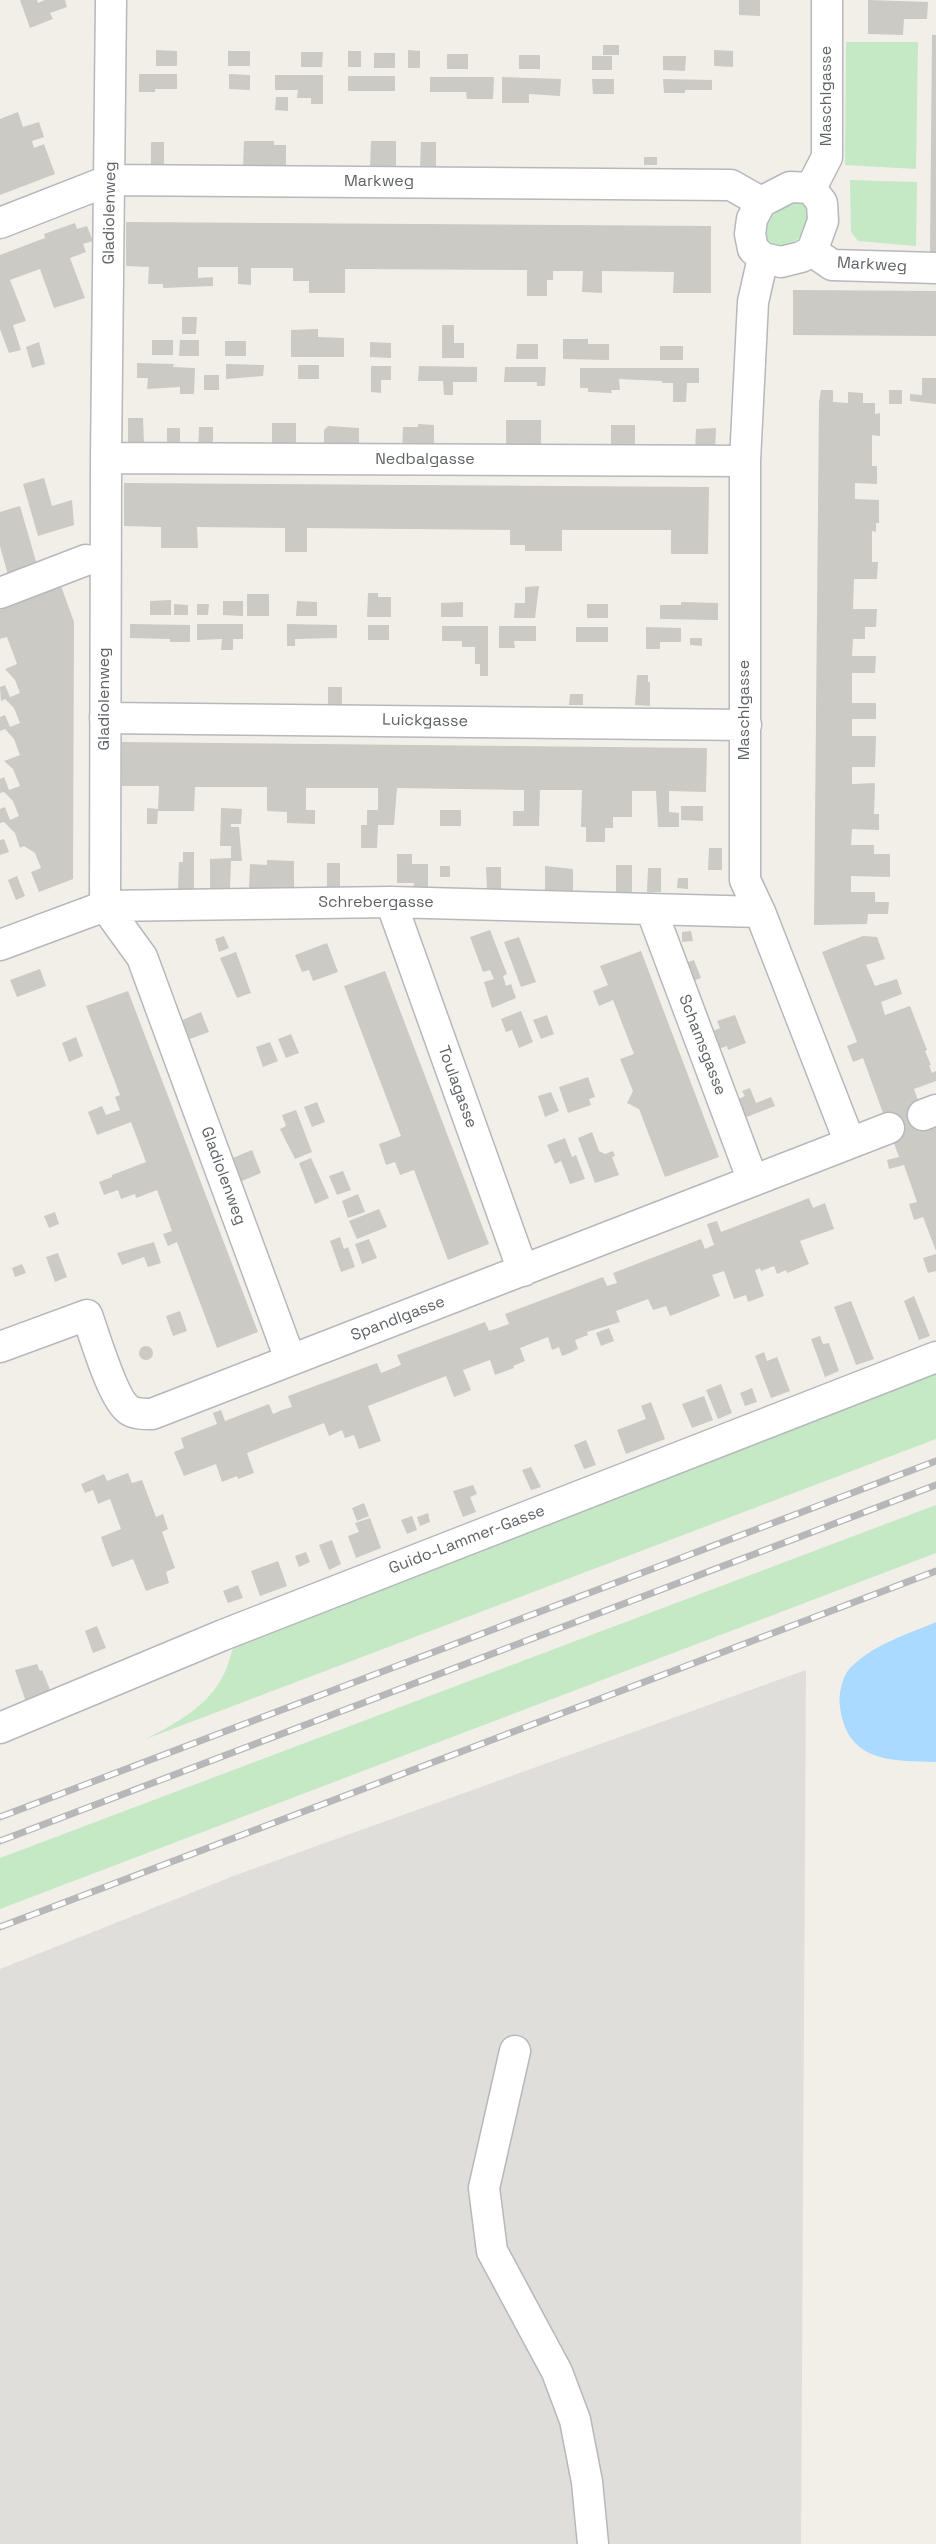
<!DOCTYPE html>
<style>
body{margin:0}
canvas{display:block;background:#f1efe8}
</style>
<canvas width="936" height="2544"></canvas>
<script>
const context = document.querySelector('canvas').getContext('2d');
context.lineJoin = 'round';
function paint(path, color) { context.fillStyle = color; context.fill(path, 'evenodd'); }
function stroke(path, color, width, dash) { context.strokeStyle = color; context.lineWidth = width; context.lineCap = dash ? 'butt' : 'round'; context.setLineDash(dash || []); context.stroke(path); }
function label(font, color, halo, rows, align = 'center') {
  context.font = font + ' "Space Grotesk",sans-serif'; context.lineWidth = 4.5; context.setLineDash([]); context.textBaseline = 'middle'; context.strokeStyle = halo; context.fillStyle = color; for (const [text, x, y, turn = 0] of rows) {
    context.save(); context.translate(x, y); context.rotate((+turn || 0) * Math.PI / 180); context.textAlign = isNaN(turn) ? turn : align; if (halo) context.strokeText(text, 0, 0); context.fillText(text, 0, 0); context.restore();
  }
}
const industrial = new Path2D(`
 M806,1670l-5,874h-801v-575l236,-94z`);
const green = new Path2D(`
 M846,42h72l-2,127 -71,-4z
 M850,180l67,2 -1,64 -58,-5 -7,-9z
 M802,200l10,11c-6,21 -13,36 -38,34l-7,-5c-4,-22 15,-38 35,-40z
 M936,1373v66l-790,300c30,-16 62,-32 78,-65 6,-11 6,-24 14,-34z
 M936,1505v48l-936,356v-51z`);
const water = new Path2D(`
 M936,1622v140c-45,-1 -89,0 -96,-55 -2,-12 2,-30 10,-39 24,-24 56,-33 86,-46z`);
const building = new Path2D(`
 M20,0h17l1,3 7,-3h20l2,7 -17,6 3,6 -23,9z
 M739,0h21v16l-21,-1z
 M868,0l60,2 -1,17h-23l-1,16 -35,-1z
 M932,35h4v219h-6z
 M603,45h16v10h-16z
 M156,50l21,1v15h-21z
 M408,50l12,1v17h-12z
 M714,50l19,1v16l-19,-1z
 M228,51h22v15h-22z
 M348,51h13v16h-13z
 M301,52h22l-1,15h-21z
 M374,53h21v15h-21z
 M447,54h21v15h-21z
 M519,55h21v14h-21z
 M592,56h20v14h-20z
 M663,56h23l-1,15 -22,-1z
 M139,74h38v15h-22v3h-16z
 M229,74l21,1v15l-21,-1z
 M275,75h48v29h-12v-6h-14l1,-8h-23z
 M348,76h47v15h-47z
 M430,77h64l-1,22h-26l-1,-7h-36z
 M502,77l59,2 -1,17 -31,-2v9h-27z
 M592,79h22v15h-21z
 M663,79l49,1v10h-27v3h-21z
 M276,97h12v14l-13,-1z
 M18,112l5,15 16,-5 5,15 -12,4 2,7 10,-4 11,30 -55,21v-76z
 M244,141h30v4h12v24l-43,-1z
 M371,141h25v28h-26z
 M151,142h13v25h-13z
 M421,142h15v27h-16z
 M644,157h13v8h-13z
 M126,222l585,4v67h-38l1,-21 -72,-1v22l-20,-1 1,-21h-30v9h-6v16h-20v-26l-182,-1v24h-36v-12h-16v-13h-42v17l-13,-1v-17h-40v11l15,-1v9l-50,2v-4h-15l1,-17 -23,-1z
 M75,223l2,6 10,-3 6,15 -10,3 3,8 -16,6 15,40 -31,10 -14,-39 -30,11 16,41 -13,4 8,25 -12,3 -9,-24v-74l45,-17 -1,-4z
 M793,290l143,1v45l-143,-1z
 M182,317h15l-1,17h-14z
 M442,325h12v18h10v15h-22z
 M318,329v8l26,1v19h-53v-27z
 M563,339h25v5h21v16l-46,-1z
 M152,340h21v15h-21z
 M180,340h19v16h-20z
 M225,341h21v15h-21z
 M39,342l6,22 -13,4 -6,-21z
 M370,342l21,1v15l-21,-1z
 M517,344h21v15h-22z
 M660,346h23v14h-23z
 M137,363l37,1 -1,3 22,1 -1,26h-14v-7l-33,2 1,-11h-11z
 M226,364l38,1 -1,11 -37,3z
 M298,365h21v14h-21z
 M371,366h20v14h-10v13l-10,-1z
 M419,366l58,1v15h-24v13h-9l-1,-14h-25z
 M505,367h41l-1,19h-8v-4h-33z
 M580,368h119v15h-12l-1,19h-13v-19h-11v-2l-43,-2 1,11h-9l1,3 -24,-1v-4h-8z
 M204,375h15v15h-15z
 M922,378h14v26l-26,-3v-7l12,1z
 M821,390h12v12l15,1v-11l15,1v10h12v11l5,-1v23l-8,-1v31h5v18l-22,-1v16l24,1v23h-3v9l-4,-1v31h6l-1,17h-23l-1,30h24l-1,18h-11v12h-12l-1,17h24l-1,17h-23v30h24v16h-24v17h24l-1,31h-23v17l23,-1 -1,31h5v16l-27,-1 -1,16h23v9h16v23l-39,-1v16h24v10h14l-1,12h-20l-1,10 -53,1 5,-523z
 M889,390h13v14h-13z
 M128,418h15l1,27 -16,-3z
 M506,420h35v34h-35z
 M272,423h24v28h-24z
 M418,424l16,1v28h-32l1,-26h15z
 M611,425h24v29h-24z
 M328,426l31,2v24h-35v-22z
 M199,427h14v24l-15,1z
 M167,428h13v23h-13z
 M716,428l-1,23 -20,-1 1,-21z
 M44,478l8,28 20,-6 2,25 -36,11 -15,-52z
 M124,483l585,4 -1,67h-37v-24h-109v21h-37v-6h-15v-15l-203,-2v24h-22v-24l-88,-1 1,21h-37v-21l-37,-1z
 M20,506l17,59 -29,10 -8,-29v-34z
 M60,583l14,39 -1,257 -34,13 -8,-20 10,-4 -6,-15 -11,-7 -4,2 -5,-15 -11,-11 -4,1v-14l5,-2 5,13 9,-4 -6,-15 -9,-9 -4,1v-14l4,-2 5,13 11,-4 -7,-17 -9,-8 16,-6 -6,-16 -9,-10 -5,2v-14l5,-2 5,12 10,-4 -6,-15 -9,-9 -4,2 -1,-14 5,-2 5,12 10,-4 -5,-13 -10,-11 12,-5 -10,-27 -7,2v-29l35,-13 -1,-4z
 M539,586l-4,32h-21l1,-15h10v-16z
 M368,593h10v4h13v20h-24z
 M247,594h22v22h-22z
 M171,600v15h-21v-14z
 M223,601h20v15l-20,-1z
 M297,601l20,1v14h-21z
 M463,602v15h-22v-14z
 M681,602l37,1v17l-58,-1v-14h21z
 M174,604l14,1v10h-14z
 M197,604h12l-1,11h-11z
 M587,604h21v14h-21z
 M130,624l60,1v17h-20v-3l-40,-1z
 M197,624h46v15h-10v11h-12l1,-11 -25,1z
 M287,624l50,1v13l-42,1v7h-8z
 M368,625h21v15h-21z
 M442,626h46v50h-8v-12h-5v-17h-13v-6h-20z
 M499,626h37v15h-22l1,7h-16z
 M576,627h32v15h-32z
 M646,627l35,1v14h-21v7h-14z
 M690,638h12v8l-12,-1z
 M637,675h11v7h2v24l-15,-1z
 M328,687h14v22l-26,3v-8h12z
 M570,694h13v11h-14z
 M122,742l585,6 -1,44 -37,-1v21l10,1v14h-21l-2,-36h-24v26h-19v11h-8v14h-19v-15h-5l1,-37h-42l-1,36h-26v-15h11v-21l-127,-2 -3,37h-16l-1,23h-16v-23h6v-15h11v-22h-72v22h9v14l-28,-1v-11l-20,-1v-24h-72l-1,24h-36l-1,13h-10v-16l11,1 1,-23h-37z
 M681,806h22v15l-22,-1z
 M221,808l21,1 -1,15h-10v3h8l3,34h-11l-1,28h-20v-30l21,-1v-12h-11z
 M440,810h21v16h-21z
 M4,839l5,13 -9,3v-15z
 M709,848h13v22h-14z
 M183,852h11v37h-16l1,-27h4z
 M397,854h15v10h16v27h-15l1,-8h-17z
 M267,860l27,1v29l-45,-1 1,-25 17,1z
 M327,863h13v27h-13z
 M616,865h16v28h-16z
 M440,866h10v11h-10z
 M545,866l28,3v23h-28z
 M486,867h15v24h-14z
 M648,868h13v24h-14z
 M17,876l8,20 -9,4 -8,-20z
 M678,878h10v11l-11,-1z
 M490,930l17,44 -4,2 3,10 5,-2 5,14 -24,10 -8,-26 10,-3 -4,-9 -7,2 -13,-35z
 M691,931l2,10 -11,1v-10z
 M224,936l5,12 -10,4 -4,-13z
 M863,936l14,1 8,22 -19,6 9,21 22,-7 5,15 -21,8 4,13 25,-9 17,44 -2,1 6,14h-2l3,8 4,-2v10l-22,8 14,40 8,-2v124l-13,-34 -9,3 -5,-16 8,-2 -13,-37 -15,4 -2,-9 12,-3 -36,-99 -10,4 -6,-16 10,-4 -35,-90z
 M519,937l17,45 -15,5 -17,-45z
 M327,943l11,29 -25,9 -4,-11 -7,2 -7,-17z
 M641,951l78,206 -54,20 -26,-68 -12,-6 6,-12 -13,-32 14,-5 -21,-54 -14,6 -6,-15 15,-6 -8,-19z
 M236,952l15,41 -14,5 -17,-40z
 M694,960l7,18 -14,5 -7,-18z
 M40,969l6,17 -29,11 -7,-17z
 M385,971l104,273 -41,16 -34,-90 -14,5 -5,-13 -9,3 -7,-21 22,-8 -57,-150z
 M128,991l130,341 -41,16 -40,-106 -9,4 -5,-12 9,-3 -15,-41 -21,8 -1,-4 -14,5 -3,-9 -14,5 -5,-13 13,-5v-2l34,-13 -15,-40 -34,13 -9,-23 14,-6 4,9 14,-5 -5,-13 5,-2 -34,-89z
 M521,1011l12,31 -14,6 -7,-18 -6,2 -5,-13z
 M201,1012l8,20 -22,8 -7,-19z
 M547,1015l7,19 -13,5 -8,-19z
 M735,1015l11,28 -18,7 -1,-4 -14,5 -7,-17 14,-6 -3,-7z
 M291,1034l8,19 -13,5 -8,-19z
 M76,1037l7,19 -14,6 -7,-19z
 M270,1042l8,19 -15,6 -7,-20z
 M588,1077l7,20 -6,2 2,6 -23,8 -9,-26z
 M750,1088l6,15 15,-6 4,9 -36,14 -7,-18 13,-6 -3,-5z
 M551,1092l8,19 -14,6 -7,-21z
 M317,1102l8,20 -13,5 -8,-20z
 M296,1110l16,42 -17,7 -15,-30 6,-3 -4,-11z
 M592,1132l7,19 6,3 8,-3 2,5 -3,1 7,18 -24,8 -17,-45z
 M565,1138l7,19 4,-2 9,24 -15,5 -9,-23 -6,3 -8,-19z
 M252,1150l9,23 -24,10 -9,-23z
 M311,1158l18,40 -14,6 -16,-41z
 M343,1171l8,19 -14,5 -8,-19z
 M358,1194l7,18 -17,6 -6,-17z
 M809,1198l4,10 12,-5 9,26 -34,12 9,23 -22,9 -1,-3 -9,4 -3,-8 -13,5 -1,-3 -5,2 9,26 -16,6 -2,-7 -12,4 -10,-28 -12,4 8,21 -42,17 -8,3 -4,-10 -13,4 -5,-11 -32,12 4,11 -33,10 1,3 -13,5 3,9 -8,4 -8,3 -3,-9 -7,3 -4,-13 -28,11 5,13 -12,5 1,2 -19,7 -5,-15 -27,10 8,20 -9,4 -8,3 -8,-21 -78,30 13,35 -22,8 -5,-14 -9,3 -3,-8 -13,6 -5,-13 -77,30 7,20 -16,6 -1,-3 -15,6 -6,-18 -32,12 -10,-24 10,-4 -3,-10 36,-14 -4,-11 8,-3 4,11 44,-17 4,10 9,-4 10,-3 -4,-11 89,-33 4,10 20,-8 -4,-10 88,-33 4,9 9,-3 11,-4 -4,-10 98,-37 4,9 10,-3 -4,-10 88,-34 4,10 9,-4 -7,-21 10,-3 4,11z
 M379,1209l8,18 -30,12 -8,-18z
 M55,1212l4,12 -10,4 -5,-12z
 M340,1237l4,12 4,-2 7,20 -14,5 -11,-31z
 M369,1239l8,19 -15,6 -7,-20z
 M154,1242l7,21 -13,4 -4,-10 -22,8 -5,-12z
 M58,1253l9,24 -12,5 -9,-25z
 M936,1254v17l-8,2 -5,-15z
 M22,1264l4,9 -11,4 -3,-9z
 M914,1296l16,40 -11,4 -15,-39z
 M851,1301l23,58 -18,6 -22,-58z
 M180,1311l7,20 -14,5 -7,-20z
 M609,1328l5,13 -13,5 -5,-13z
 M820,1336l3,8 6,-1 10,28 -14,6 -14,-38z
 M139 1353a7 7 0 1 1 14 0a7 7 0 1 1-14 0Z
 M764,1352l3,9 10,-4 13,34 -19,7 -16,-42z
 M721,1384l11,29 -14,6 -12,-29z
 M752,1388l5,14 -12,4 -5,-13z
 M704,1396l9,24 -21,8 -10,-24z
 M651,1402l14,37 -39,15 -9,-24 29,-11 -5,-13z
 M586,1440l10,25 -12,4 -10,-24z
 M531,1467l10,20 -10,3 -9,-20z
 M128,1473l4,10 10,-3 14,37 7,-3 5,15 -6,3 13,36 -9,4 3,11 -23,8 -13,-32 -21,8 -5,-13 -6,-17 20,-8 -11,-30 -12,5 -5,-14 -8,3 -4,-9 23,-10 3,7z
 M473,1485l4,9 -7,3 6,15 -13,5 -10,-26z
 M364,1503l5,13 -12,5 -5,-13z
 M428,1513l2,9 -10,4 -3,-9z
 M412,1516l5,14 -10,4 -6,-14z
 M370,1518l11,30 -25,10 -8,-22 11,-4 -4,-9z
 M332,1540l9,24 -12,6 -10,-25z
 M306,1552l4,10 -11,5 -4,-11z
 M278,1561l9,25 -27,10 -9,-25z
 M238,1585l5,13 -15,5 -5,-12z
 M97,1626l9,22 -13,5 -8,-22z
 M37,1664l3,7 2,-1 9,22 -25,10 -11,-32z`);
const minor = new Path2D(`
 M111,0l-5,458 -1,448 37,51 148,402
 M790,187l21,1 11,15 1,18 -11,30 -11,6 -20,5 -18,-4 -10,-9 -3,-15 2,-15 9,-17z
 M811,188l16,-31v-157
 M0,223l110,-43 621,5 30,17
 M812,251l20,14 104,3
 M763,258l-10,44 -8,159v419l15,32 90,231
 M106,458l639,3
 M0,593l86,-33
 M105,718l641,7
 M391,902l132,369
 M651,909l102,272
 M0,945l105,-39 286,-4 369,10
 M923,1115l13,-5
 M0,1347l87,-32c7,19 26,85 42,95 6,4 15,4 23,4l737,-286
 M0,1728l223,-93 713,-278
 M515,2051l-31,137 8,63 65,121 18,48 12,62 6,62`);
const rail = new Path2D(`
 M0,1817l936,-356
 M0,1841l936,-356
 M0,1927l936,-356`);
const streetNames = [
 ["Maschlgasse",827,96,-90],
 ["Markweg",379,182],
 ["Gladiolenweg",110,213,-89],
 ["Markweg",872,265,3],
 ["Nedbalgasse",425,460],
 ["Gladiolenweg",105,699,-90],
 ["Maschlgasse",745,710,-90],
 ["Luickgasse",425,721,1],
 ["Schrebergasse",376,903],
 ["Schamsgasse",702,1045,69],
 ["Toulagasse",457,1087,70],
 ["Gladiolenweg",223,1176,70],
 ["Spandlgasse",398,1319,-21],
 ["Guido-Lammer-Gasse",467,1540,-21]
];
paint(industrial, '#e0deda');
paint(green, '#c5e8c5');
paint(water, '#aadaff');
paint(building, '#cccac5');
stroke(minor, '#b5b8bc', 33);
stroke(minor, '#fff', 30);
stroke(rail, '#b6b7b8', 7);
stroke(rail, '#fff', 4.5, [14]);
label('16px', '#5f6368', '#fff', streetNames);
</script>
